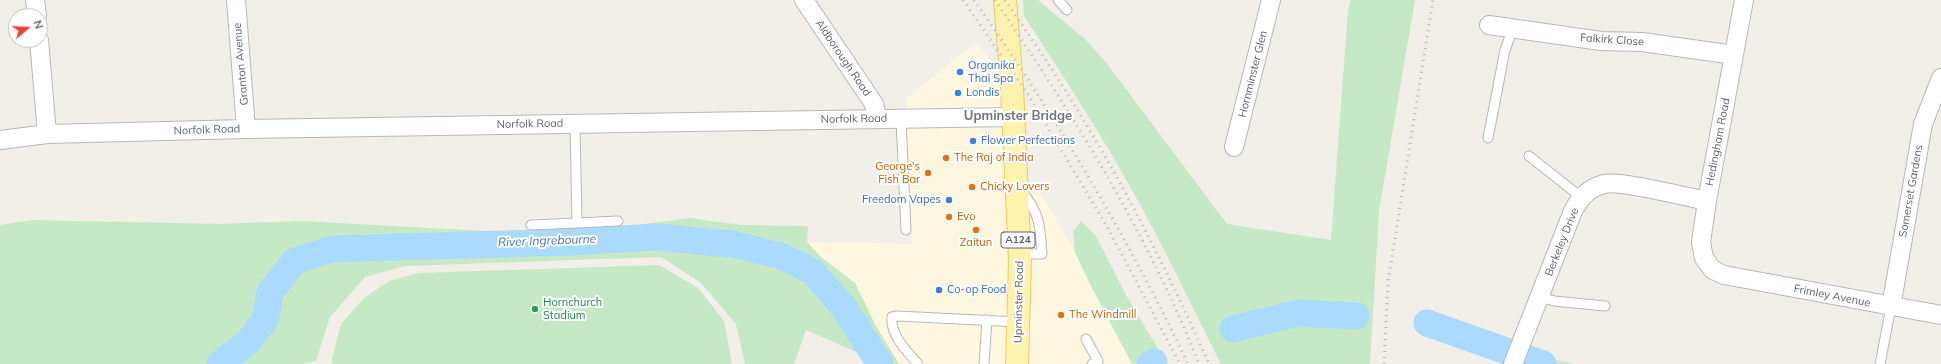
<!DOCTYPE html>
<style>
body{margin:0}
#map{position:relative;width:1941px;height:364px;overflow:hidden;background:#f1efe8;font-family:Mulish,sans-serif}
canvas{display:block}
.north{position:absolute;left:8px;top:8px;width:40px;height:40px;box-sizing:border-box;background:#fff;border:1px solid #bfc1c3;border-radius:50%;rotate:72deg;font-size:11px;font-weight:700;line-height:16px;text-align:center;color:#5f6368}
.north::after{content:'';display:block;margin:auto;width:14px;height:18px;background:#ea4335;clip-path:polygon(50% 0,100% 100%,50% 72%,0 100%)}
</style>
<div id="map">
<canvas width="1941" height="364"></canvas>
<div class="north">N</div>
</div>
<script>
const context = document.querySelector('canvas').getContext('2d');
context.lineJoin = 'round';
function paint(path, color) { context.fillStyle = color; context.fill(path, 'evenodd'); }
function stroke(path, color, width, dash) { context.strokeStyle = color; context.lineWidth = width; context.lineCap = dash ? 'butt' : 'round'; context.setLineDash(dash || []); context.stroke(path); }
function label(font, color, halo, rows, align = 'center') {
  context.font = font + ' Mulish,sans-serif'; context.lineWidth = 4; context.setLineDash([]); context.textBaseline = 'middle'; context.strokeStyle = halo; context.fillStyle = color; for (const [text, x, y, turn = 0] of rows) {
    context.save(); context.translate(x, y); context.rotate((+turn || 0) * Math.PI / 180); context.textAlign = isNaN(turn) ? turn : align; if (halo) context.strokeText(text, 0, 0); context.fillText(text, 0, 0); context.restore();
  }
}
const commercial = new Path2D(`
 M976,42l36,45 5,96 17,-1 41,70 13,28 44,84h-233l-23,-38 -55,-69 -14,-15 105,2 -6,-112v-33z`);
const green = new Path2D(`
 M1023,0h15l48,40 22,25 119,159 104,16 17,-230 3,-10h64l-36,211 -9,153h-149c-26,-51 -50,-103 -78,-154 -36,-67 -77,-130 -119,-194z
 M689,218l52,7 67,1 -1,16 14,15 34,26 21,43 23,38h-34l-6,-11 -53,-23 -12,34h-49l-9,-40 -36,-42 -39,-25 -256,9 -40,11 -35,40 -14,44 -15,3h-301v-139l32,-5 187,4 81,-3 205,11 133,-7z
 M1081,221l15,15 30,59 41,69h-35l-44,-84 -13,-28 -2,-21z
 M659,265l39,23 26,33 8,43h-400v-5l9,-35 23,-26 25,-17 29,-8z
 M1535,355l39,9h-42z`);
const river = new Path2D(`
 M1427,323l116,41
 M1233,329l65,-16 58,3
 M220,364l29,-23 17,-23 4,-26 25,-31 37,-12 238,-7 85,-5 77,7 49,12 32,16 32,37 35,55
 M1150,364l4,-2`);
const service = new Path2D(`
 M1058,0l9,10
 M901,119l5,111
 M575,124l2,99 41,-2
 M1488,138l17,-88 8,-22
 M1529,156l52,41
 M531,225l46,-2
 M1019,254h23c-2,-30 -2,-40 -21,-64
 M1540,297l14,4 51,5
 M1086,339l12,22 -6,3
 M918,364c-11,-13 -28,-29 -26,-47l5,-1 122,6
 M984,364l3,-44
 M1880,364l11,-57`);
const minor = new Path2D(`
 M35,0l2,16
 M236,0l10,129
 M804,0l70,104 3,14
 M1744,0l-37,201 -6,41 3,16 9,12 11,5 217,40
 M1489,25l112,16 41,1 92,13
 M39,40l8,94
 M0,140l47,-6 199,-5 767,-12
 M1234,147l37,-147
 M1891,307l32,-183 18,-46
 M1513,364l60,-153c7,-13 15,-23 31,-27 16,-4 82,13 103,17`);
const primary = new Path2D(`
 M1005,0l7,87 8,174 -3,103`);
const rail = new Path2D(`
 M963,0l66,96 80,134 71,134
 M974,0c79,112 155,239 214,364
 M995,0c78,115 153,234 204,364
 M1005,0c24,35 48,70 70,106 51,82 95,170 134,258
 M1384,364l4,-82 45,-282`);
const markers = [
 [960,72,4,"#3f7fe0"],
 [958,93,4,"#3f7fe0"],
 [973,141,4,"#3f7fe0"],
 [946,158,4,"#e8710a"],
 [928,173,4,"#e8710a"],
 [972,187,4,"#e8710a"],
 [949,200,4,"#3f7fe0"],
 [949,217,4,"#e8710a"],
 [976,230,4,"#e8710a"],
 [939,290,4,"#3f7fe0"],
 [535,309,4,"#2e9e5b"],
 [1061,315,4,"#e8710a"]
];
const shields = [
 [1018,240,34]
];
const shieldNames = [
 ["A124",1018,240]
];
const streetNames = [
 ["Falkirk Close",1612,40,4],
 ["Aldborough Road",843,58,56],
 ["Granton Avenue",241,64,-95],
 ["Hornminster Glen",1253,74,-76],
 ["Norfolk Road",854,119,-1],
 ["Norfolk Road",530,124,-1],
 ["Norfolk Road",207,130,-2],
 ["Hedingham Road",1718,142,-79],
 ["Somerset Gardens",1911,191,-80],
 ["Berkeley Drive",1562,242,-68],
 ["Frimley Avenue",1832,296,11],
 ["Upminster Road",1019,302,-89]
];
const shopNames = [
 ["Organika",968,66],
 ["Thai Spa",968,79],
 ["Londis",966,93],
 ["Flower Perfections",981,141],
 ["Freedom Vapes",941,200,"right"],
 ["Co-op Food",947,290]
];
const foodNames = [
 ["The Raj of India",954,158],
 ["George's",920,167,"right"],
 ["Fish Bar",920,180,"right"],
 ["Chicky Lovers",980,187],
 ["Evo",957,217],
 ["Zaitun",976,243,"center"],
 ["The Windmill",1069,315]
];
const leisureNames = [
 ["Hornchurch",543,303],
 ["Stadium",543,316]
];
const waterNames = [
 ["River Ingrebourne",547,241,-2]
];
const quarterNames = [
 ["Upminster Bridge",1018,116]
];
paint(commercial, '#fef7e0');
paint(green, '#c5e8c5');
stroke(river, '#aadaff', 27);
stroke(service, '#b5b8bc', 11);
stroke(minor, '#b5b8bc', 20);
stroke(primary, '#f2c960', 24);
stroke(service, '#fff', 9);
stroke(minor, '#fff', 18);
stroke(primary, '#fff2af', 22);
stroke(rail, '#b6b7b8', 3, [1, 5]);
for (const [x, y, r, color] of markers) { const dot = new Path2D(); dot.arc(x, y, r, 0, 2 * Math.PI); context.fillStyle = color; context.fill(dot); stroke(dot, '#fff', 1.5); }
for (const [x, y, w] of shields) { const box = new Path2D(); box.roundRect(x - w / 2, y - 8, w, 16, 3); context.fillStyle = '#fff'; context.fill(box); stroke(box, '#5f6368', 1); }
label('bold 10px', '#5f6368', null, shieldNames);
label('11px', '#5f6368', '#fff', streetNames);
label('11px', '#366cbe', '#fff', shopNames, 'left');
label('11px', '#c56008', '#fff', foodNames, 'left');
label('11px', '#27864d', '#fff', leisureNames, 'left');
label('italic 12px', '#4174aa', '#fff', waterNames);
label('bold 13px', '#70757a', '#fff', quarterNames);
</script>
